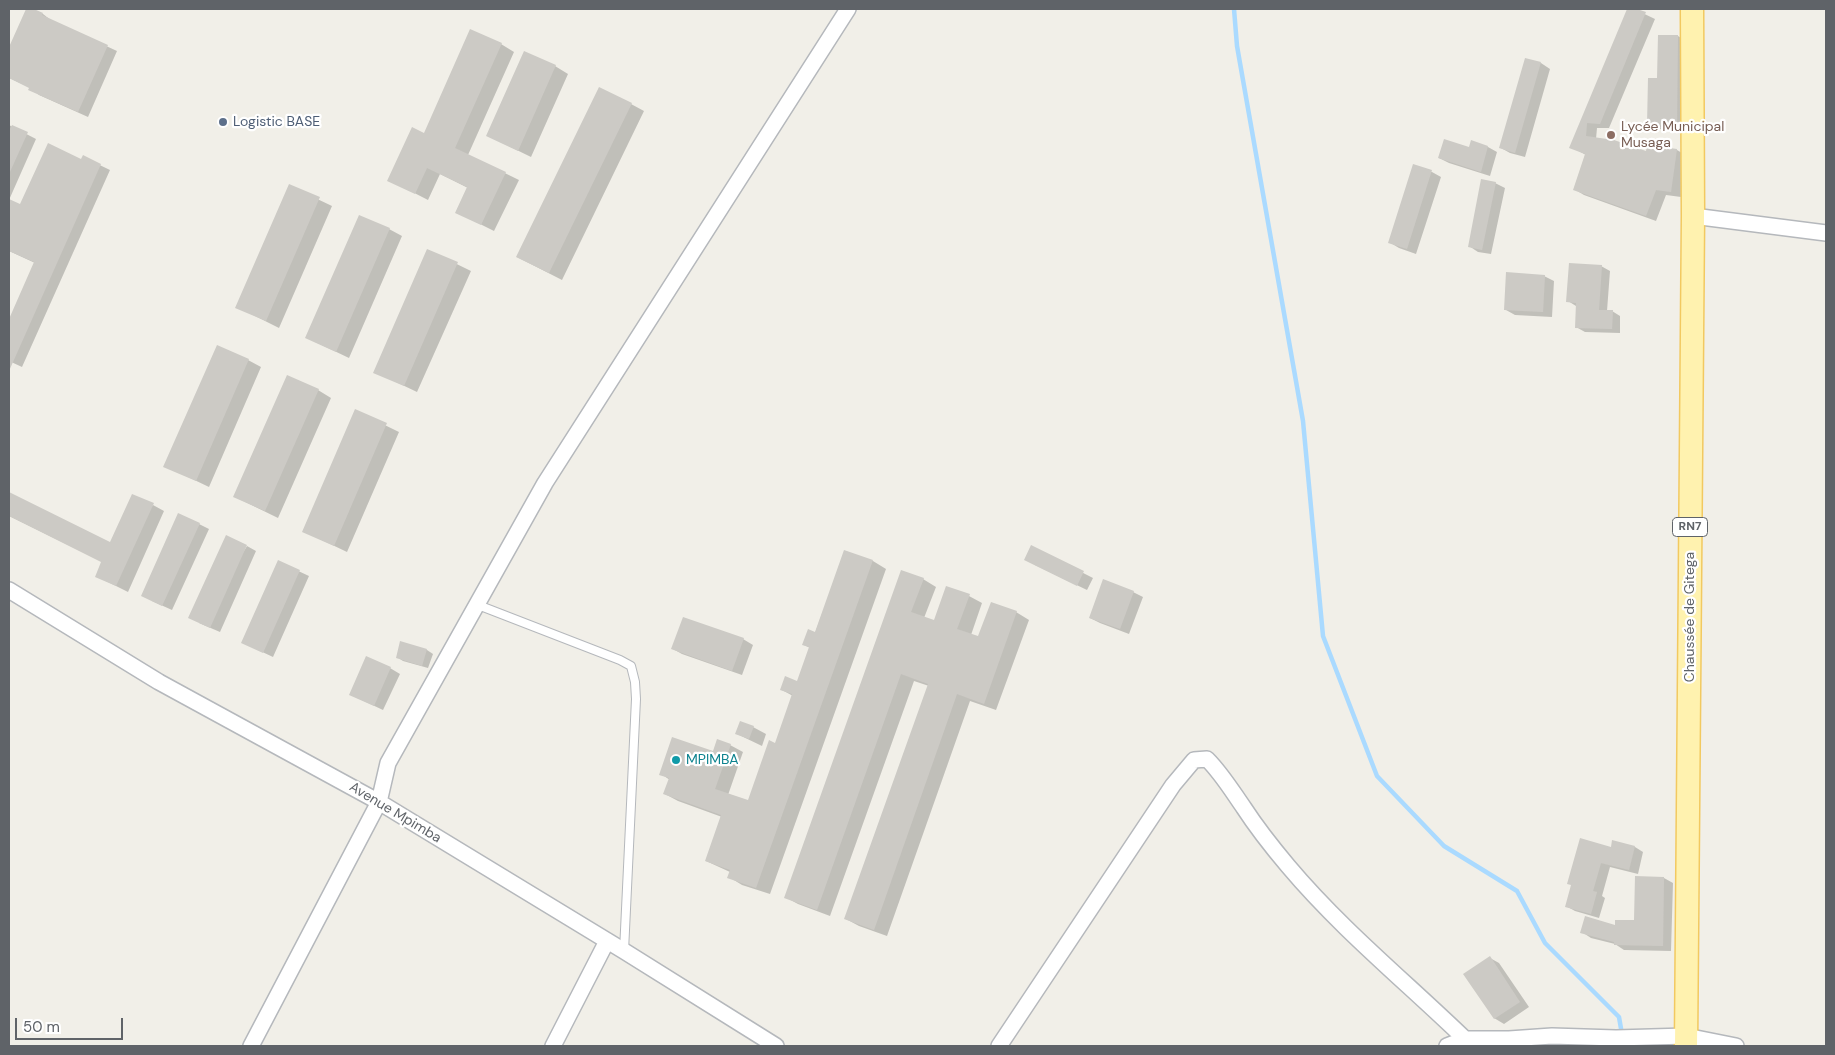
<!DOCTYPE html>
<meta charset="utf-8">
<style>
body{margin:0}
#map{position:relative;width:1835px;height:1055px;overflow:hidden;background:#f1efe8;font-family:"DM Sans",sans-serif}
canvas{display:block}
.frame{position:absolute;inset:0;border:10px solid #5f6368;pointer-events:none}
.scale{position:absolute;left:15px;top:1018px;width:108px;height:22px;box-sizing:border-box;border:2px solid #5f6368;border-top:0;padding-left:6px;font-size:15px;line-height:18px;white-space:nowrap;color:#5f6368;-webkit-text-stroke:4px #fff;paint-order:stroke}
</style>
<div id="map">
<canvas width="1835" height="1055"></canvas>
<div class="frame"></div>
<div class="scale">50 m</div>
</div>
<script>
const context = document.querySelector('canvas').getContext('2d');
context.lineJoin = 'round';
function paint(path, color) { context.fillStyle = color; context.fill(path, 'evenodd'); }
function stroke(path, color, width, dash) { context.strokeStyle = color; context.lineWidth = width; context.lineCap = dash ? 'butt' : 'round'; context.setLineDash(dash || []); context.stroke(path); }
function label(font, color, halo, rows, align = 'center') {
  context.font = font + ' "DM Sans",sans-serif'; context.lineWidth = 4.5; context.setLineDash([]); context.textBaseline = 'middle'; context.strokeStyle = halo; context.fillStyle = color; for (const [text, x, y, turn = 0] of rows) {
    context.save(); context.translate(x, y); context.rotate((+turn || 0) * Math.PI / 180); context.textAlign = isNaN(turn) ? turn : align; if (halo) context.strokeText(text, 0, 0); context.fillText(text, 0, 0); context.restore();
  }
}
const shadow = new Path2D(`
 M27,9l16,5 9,7 65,30 -29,66 -49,-22 -8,-7 -22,-10v-28z
 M1628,9h6l21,10 -46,109h-12l-1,11 51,14 1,-7 29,4 10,6 -6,41 -15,-2 -10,26 -72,-26 -10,-6 12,-34 -15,-8z
 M1678,36l8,5 -2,89 -28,-1 -8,-5 10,-45z
 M501,44l13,8 -46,103 51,25 -25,51 -38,-19 12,-24 -28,-14 -12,26 -39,-20 35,-46z
 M1526,59l15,4 9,6 -25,88 -15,-4 -9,-5z
 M555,66l13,8 -37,83 -43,-21z
 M631,104l13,7 -82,169 -45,-23z
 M9,125l27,14 -27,61z
 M1472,142l16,5 9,5 -7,24 -41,-13 -10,-5 31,-10z
 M83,157l27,13 -88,197 -13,-6v-39l26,-59 -26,-12v-27l8,-20 3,2 62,-46z
 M1414,166l18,6 9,5 -25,77 -17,-6 -10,-6z
 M1495,183l10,5 -14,66 -13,-2 -9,-6z
 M290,186l42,20 -53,122 -42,-21z
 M389,229l13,7 -53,122 -42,-20z
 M428,250l43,21 -54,121 -42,-20z
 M1601,266l9,5 -3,40h5l8,5v17l-35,-1 -9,-5v-21l-8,-5z
 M1544,276l10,5 -2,36 -37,-2 -9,-5z
 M248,360l13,7 -52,120 -44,-21z
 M318,390l13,8 -53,120 -43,-21z
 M356,411l43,21 -52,120 -44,-21z
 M9,493l102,51 42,-39 11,6 -36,81 -32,-16 7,-14 -94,-46z
 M199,524l10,5 -37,81 -20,-9z
 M247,546l9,5 -36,81 -21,-9z
 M1032,547l61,31 -6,12 -52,-25z
 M845,551l28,10 13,8 -116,325 -28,-9 -13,-8 1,-5 -24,-11 16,-44 -44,-16 -13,-7 5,-14 -9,-6 69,-29 13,7 -15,43 20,7 28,-58 17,-48 -11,-6 16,-8 12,-34 -6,-3 11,-12z
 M279,562l30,14 -36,81 -30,-14z
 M923,579l13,8 -12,31 10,4 35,-26 13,7 -11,32 8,3 37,-26 13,8 -33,90 -26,-9 -83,235 -28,-10 -13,-7 83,-233 -15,-5 -84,235 -32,-12 -13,-7z
 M1133,592l10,5 -14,37 -29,-11 -10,-5z
 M743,639l10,6 -11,30 -60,-21 -9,-5z
 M401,643l26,7 6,4 -5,14 -25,-7 -6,-4z
 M390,668l10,6 -17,36 -32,-15z
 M753,727l13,7 -4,12 -25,-12z
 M1613,842l22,5 8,5 -5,22 -28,-7 -8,29 3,2 -6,20 -24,-7 -9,-5 46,-58z
 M1636,877l28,1 9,5 -2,68 -47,-1 -9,-6 -24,-6 -9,-6 53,-11z
 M1490,958l9,5 30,44 -25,17 -10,-6z`);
const stream = new Path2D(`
 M1234,9l3,37 66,375 20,215 54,140 67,70 73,45 28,52 74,74 5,29`);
const building = new Path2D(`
 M26,9h8l9,4 -1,2 66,30 -30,67 -50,-22 1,-2 -20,-10v-31z
 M1627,9h10l9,3 -46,112 -13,-1 -1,13 28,4 32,11 1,-6 30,4 -6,43 -15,-2 -10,26 -73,-26 12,-36 -16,-6z
 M470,29l32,14 -47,105 51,24 -25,53 -26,-12 12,-26 -40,-19 -12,26 -28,-13 25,-54 12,6z
 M1658,35h20l-1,91 -30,-1 1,-47h9z
 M524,51l32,14 -38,86 -32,-15z
 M1525,58l16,4 -26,91 -16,-5z
 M599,87l33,16 -83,170 -33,-16z
 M12,125l16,7 -19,42v-43z
 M1444,139l25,8 2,-7 17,6 -7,26 -43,-14z
 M48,143l33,16 2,-4 18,9 -92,207v-52l25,-57 -25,-11v-52l11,5z
 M1413,164l19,6 -25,79 -19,-6z
 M1481,179l15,3 -14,68 -14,-3z
 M289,184l31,13 -54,124 -31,-13z
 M359,215l31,13 -54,124 -31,-14z
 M427,249l31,13 -54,124 -31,-13z
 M1569,263l33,2 -3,45h14l-1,19 -37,-1 1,-25 -10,-1z
 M1506,272l39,3 -2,37 -39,-2z
 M217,345l32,14 -53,122 -33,-14z
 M287,375l32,14 -54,122 -32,-14z
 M355,409l32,14 -53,123 -32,-14z
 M9,492l101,50 22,-48 22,9 -38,83 -21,-9 6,-15 -92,-46z
 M178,513l22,10 -38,83 -21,-10z
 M226,535l21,10 -37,83 -22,-10z
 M1031,545l53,26 -7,15 -53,-26z
 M844,550l29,10 -117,328 -29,-10 3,-8 -25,-9 16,-46 -58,-21 6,-16 -10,-3 13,-38 41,14 4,-12 14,5 -16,45 33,11 21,-60 6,3 17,-49 -12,-4 5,-14 12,5 12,-34 -7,-2 6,-16 7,3z
 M278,560l22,10 -37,83 -22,-10z
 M901,570l23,8 -13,34 23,8 12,-34 24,8 -13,35 21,7 13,-34 26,9 -33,93 -27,-10 -83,236 -30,-11 84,-235 -27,-10 -84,236 -33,-12z
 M1103,579l31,12 -14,38 -31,-11z
 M683,617l61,21 -12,33 -61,-22z
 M400,641l27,8 -5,17 -26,-8z
 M366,656l25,11 -17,39 -25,-11z
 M740,721l14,5 -5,13 -14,-5z
 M1580,838l31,9 1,-7 23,6 -6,24 -28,-7 -8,28 4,1 -6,22 -26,-7 6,-22 -4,-1z
 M1635,876l29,1 -1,69 -49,-1v-3l-34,-9 5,-17 30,9v-5h19z
 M1490,956l30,46 -26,17 -31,-45z`);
const service = new Path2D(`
 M478,605l142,55 11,6 4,16 1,17 -12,252`);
const minor = new Path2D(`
 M1693,216l133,17
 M9,590l150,92 220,120 245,149 152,95
 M251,1046l128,-244 9,-39 157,-280 303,-474
 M553,1046l54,-105
 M999,1046l174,-261 21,-25 13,-1c15,15 25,32 37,49 13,20 28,39 44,58 53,63 118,116 177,173
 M1447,1046l18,-7h44l43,-3 64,2 70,-2 50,10`);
const primary = new Path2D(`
 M1686,1046l7,-830 -1,-207`);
const markers = [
 [223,122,5,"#5c6f8a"],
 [1611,135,5,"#8d6e63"],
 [676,760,5,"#0f9aa8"]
];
const shields = [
 [1690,527,35]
];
const shieldNames = [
 ["RN7",1690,527]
];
const serviceNames = [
 ["Logistic BASE",233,122]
];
const educationNames = [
 ["Lycée Municipal",1621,127],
 ["Musaga",1621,143]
];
const streetNames = [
 ["Chaussée de Gitega",1690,617,-90],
 ["Avenue Mpimba",395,813,31]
];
const cultureNames = [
 ["MPIMBA",686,760]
];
paint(shadow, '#0003');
stroke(stream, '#aadaff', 4.5);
paint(building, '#cccac5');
stroke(service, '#b5b8bc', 10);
stroke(minor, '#b5b8bc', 18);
stroke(primary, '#f2c960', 25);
stroke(service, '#fff', 8);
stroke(minor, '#fff', 15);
stroke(primary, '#fff2af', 22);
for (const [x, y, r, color] of markers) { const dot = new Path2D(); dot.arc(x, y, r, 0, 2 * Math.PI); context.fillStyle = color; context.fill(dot); stroke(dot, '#fff', 2); }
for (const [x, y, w] of shields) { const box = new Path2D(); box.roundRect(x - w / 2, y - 9.5, w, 19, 4); context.fillStyle = '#fff'; context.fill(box); stroke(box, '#5f6368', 1); }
label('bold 12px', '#5f6368', null, shieldNames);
label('14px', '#4e5e75', '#fff', serviceNames, 'left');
label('14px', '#785e54', '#fff', educationNames, 'left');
label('14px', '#5f6368', '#fff', streetNames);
label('14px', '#0d838f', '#fff', cultureNames, 'left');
</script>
